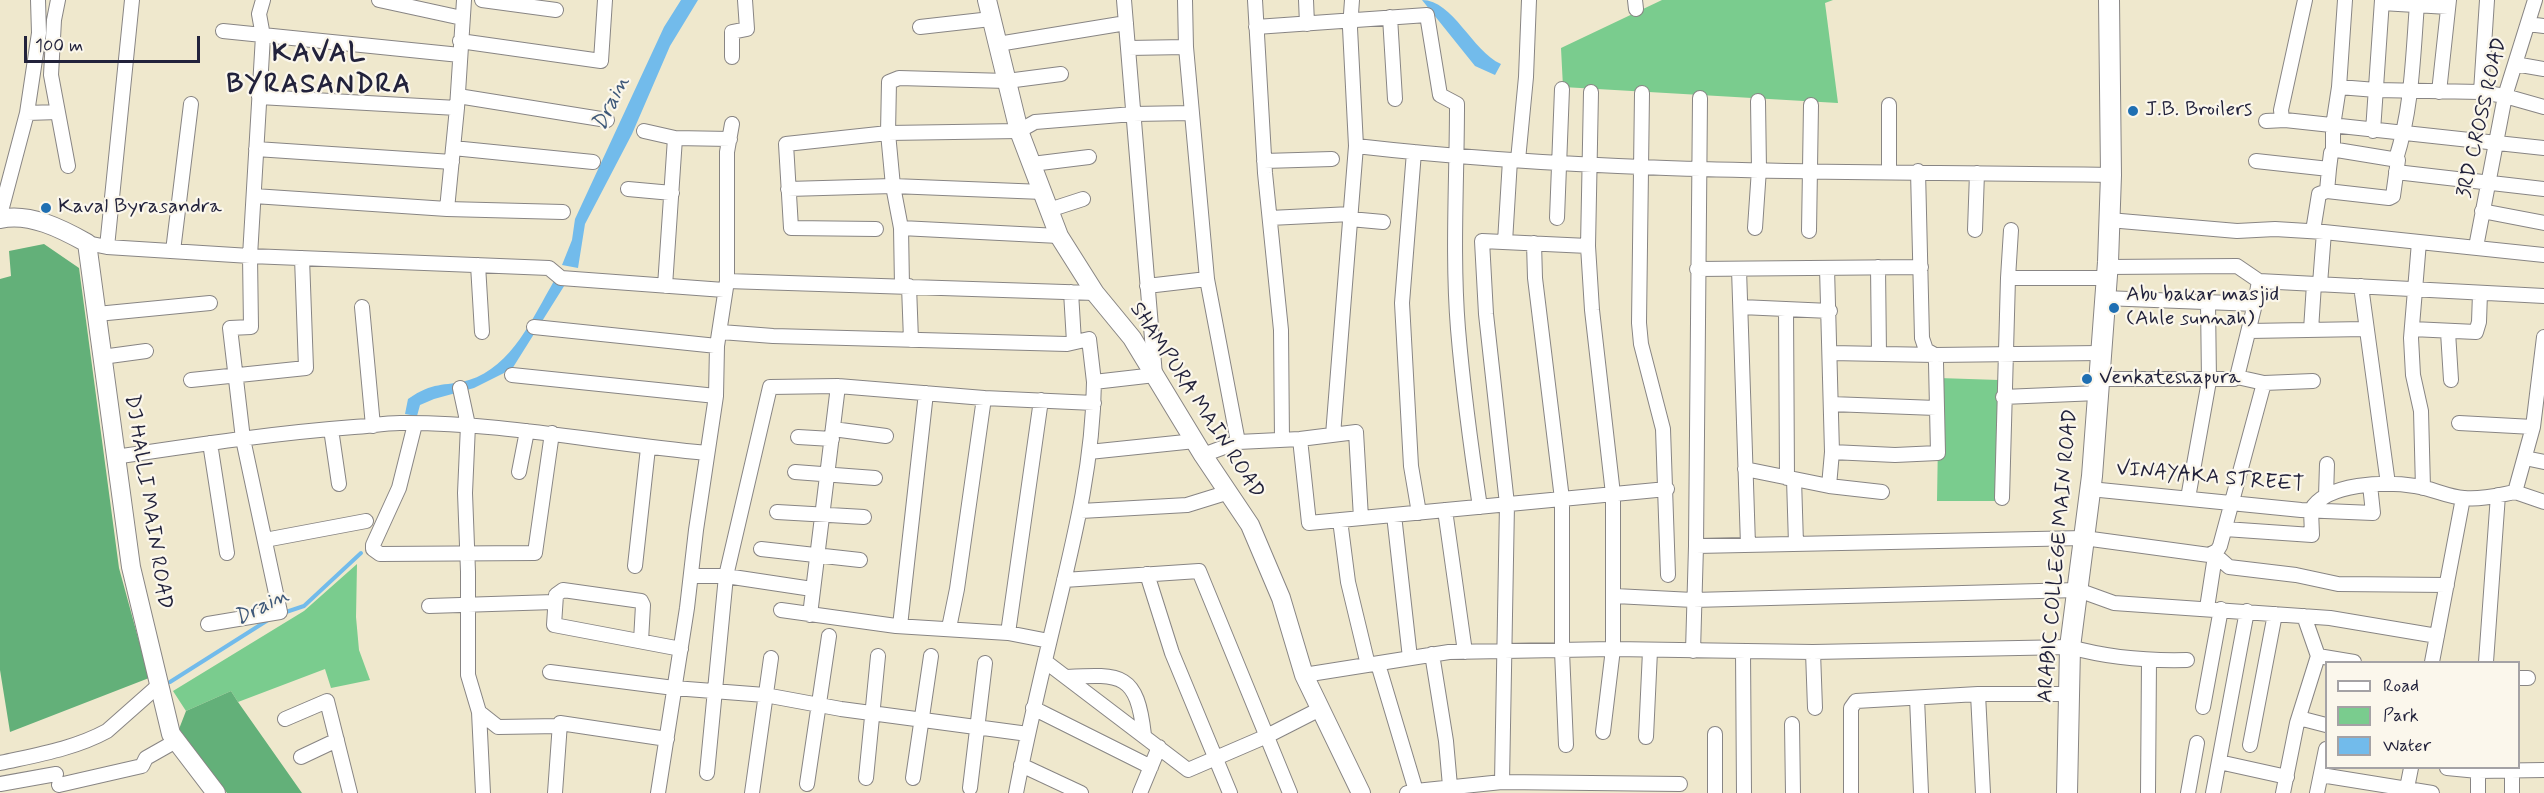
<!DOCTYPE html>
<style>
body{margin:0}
#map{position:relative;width:2544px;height:793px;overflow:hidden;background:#efe8cd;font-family:Mynerve,sans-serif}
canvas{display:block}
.legend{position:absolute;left:2325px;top:661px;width:195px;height:108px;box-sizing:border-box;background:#fbf7ec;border:2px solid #a4a2a5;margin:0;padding:8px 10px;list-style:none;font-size:18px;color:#22223b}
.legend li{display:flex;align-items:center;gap:12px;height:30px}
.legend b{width:30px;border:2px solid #a4a2a5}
.scale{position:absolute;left:24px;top:36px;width:176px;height:27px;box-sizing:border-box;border:3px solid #22223b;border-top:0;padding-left:8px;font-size:18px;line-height:21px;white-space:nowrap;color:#22223b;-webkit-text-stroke:4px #fbf7ec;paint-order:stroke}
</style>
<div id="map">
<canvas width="2544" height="793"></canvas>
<ul class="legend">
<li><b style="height:8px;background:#fff"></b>Road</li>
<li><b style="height:16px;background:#7acc8e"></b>Park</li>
<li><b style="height:16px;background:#72bbeb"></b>Water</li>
</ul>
<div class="scale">100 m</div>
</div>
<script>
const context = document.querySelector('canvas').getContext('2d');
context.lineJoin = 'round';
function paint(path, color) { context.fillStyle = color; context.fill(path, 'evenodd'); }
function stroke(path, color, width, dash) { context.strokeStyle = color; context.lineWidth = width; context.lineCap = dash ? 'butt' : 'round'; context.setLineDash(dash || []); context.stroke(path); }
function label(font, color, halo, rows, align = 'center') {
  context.font = font + ' Mynerve,sans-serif'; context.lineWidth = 4.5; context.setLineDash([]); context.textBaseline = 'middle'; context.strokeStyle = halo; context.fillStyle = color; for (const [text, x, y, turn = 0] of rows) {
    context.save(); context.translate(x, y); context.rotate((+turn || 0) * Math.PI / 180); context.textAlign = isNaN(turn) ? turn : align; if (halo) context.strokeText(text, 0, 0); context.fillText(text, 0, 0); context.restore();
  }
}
const green = new Path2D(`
 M1662,0h171l-8,3 13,100 -275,-16 -2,-39z
 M1939,378l60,2 -3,121h-59z
 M357,564l-1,53 3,33 11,30 -39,8 -6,-19 -87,33 -7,-11 -45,20 -13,-20 131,-80z`);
const forest = new Path2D(`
 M44,244l35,24 40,300 30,110 -139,54 -10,-62v-391l11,-3 -2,-25z
 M231,691l7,11 64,91h-75l-48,-64 7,-18z`);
const water = new Path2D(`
 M681,0h17l-28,46 -38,88 -47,90 -7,44 -16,-3 10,-25 3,-21 89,-192z
 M1422,0c31,0 50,51 79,64l-6,11 -20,-9z
 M554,281l12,2 -54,86 -38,19 -40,11 -14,6 -3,11 -12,-2 3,-15c26,-18 34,-12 61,-19 43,-13 64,-63 85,-99z`);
const stream = new Path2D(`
 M283,613l21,-7 57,-53
 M170,682l98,-62`);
const minor = new Path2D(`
 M58,0l-4,20 -3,55 17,91
 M379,0l83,18
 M482,0l74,10
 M1185,0l1,47 21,232 31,163
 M1255,0l10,173 16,157 1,110
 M1306,0l1,24
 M1635,0l1,9
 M2487,0l-6,92 24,4 39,11
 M2382,3l66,4
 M1390,17l5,82
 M2528,24l16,2
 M920,27l71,-8
 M1256,27l171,-12 13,80 17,9c0,75 -5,150 1,225 5,59 13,119 22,178
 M223,31l237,24
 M460,41l141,20 4,-61
 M998,44l128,-21
 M1128,48l58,-1
 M732,57v-25l15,-3 -2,-29
 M2515,64l29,5
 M2339,87l37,3 105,2
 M1591,92l-3,154 4,64 21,184v155l-10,83
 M2439,92l10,-92
 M1642,93l-3,230 2,21 22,85 5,146
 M458,96l149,24
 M259,97l198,11
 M1889,105v66
 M27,113l31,-1
 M2285,120l-3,-1 -1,-9 24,-110
 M2266,121l19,-1 259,28
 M644,131l31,7 55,1
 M2373,131l9,-131
 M1356,146c251,29 504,25 755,29
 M453,148l140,14
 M256,149l196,13
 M2333,150v-24l6,-39 6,-87
 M1414,152l-12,151 9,163 8,47
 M2396,159c16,-50 17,-103 21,-155
 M1518,160l8,-83 3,-77
 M1264,161l68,-2
 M2256,161l73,8 -2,22 62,7 4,-2 5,-36 -61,-10 -6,3 -2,16
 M1032,164l57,-7
 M2396,172l148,17
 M628,189l44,4
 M788,189l105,-3 150,6
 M254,196l193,13 116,3
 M447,209l10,-101 7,-108
 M1049,210l34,-11
 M2482,211l62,12
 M0,215l27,-102 12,-80 -1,-33
 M1270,218l81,-4
 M1557,218l5,-129
 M1350,219l33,3
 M2109,220l128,11 38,-2 49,3
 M901,228l158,8
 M1755,228l4,-59 -1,-68
 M876,229l-85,-1 -5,-84 102,-11 131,-2 16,-9 98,-8 59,-1
 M1975,230l2,-57
 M1809,231l2,-126
 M2313,231l6,-37 8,-3
 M1505,242l5,-82
 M2419,242l-8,96 2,37 8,36 2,77
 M87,243l20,4 143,9 299,12 12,10 163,12
 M1534,243l1,35 27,221v152l4,94
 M107,247l25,-247
 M2476,247l29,-151 30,-96
 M173,251l18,-147
 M478,265l4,67
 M1878,267l1,87
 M2107,267l130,-1 22,15
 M1827,268l5,184 63,3 43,-2 -2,-90 -1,-8 -9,-5 -4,-12 -4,-167
 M1697,269l224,-2
 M1739,269l9,276
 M2008,278l3,-48
 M727,281l368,12
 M2320,284l4,-52 220,23
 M665,286l10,-148
 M902,286l-1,-58 -8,-42 -5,-53 1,-51 10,-4 108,3 54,-7
 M909,286l2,54
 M1147,286l60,-7
 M2361,286l27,198
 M1071,292l3,50
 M2104,298l151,6 4,-23 285,15
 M362,307l11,119
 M1741,307l89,4
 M1786,309l1,169
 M97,314l113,-11
 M534,327l183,19
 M2412,329l64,3 3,-10 1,-29
 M2311,330l3,-46
 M2249,331l116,-2
 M721,332l52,4 294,8 22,-5 5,43
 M2448,332l3,48
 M1831,353l104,2 165,-2
 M102,357l44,-6
 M512,375l204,21
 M2098,379h136l3,-2 18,-73
 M191,380l115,-12 -4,-110
 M2264,383l49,-2
 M460,388l8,37 -3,68 3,79v103l11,37 19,15 62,-1
 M2003,397l95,-4
 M1831,404l105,4
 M2459,423l74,4
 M415,424l-16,64 -26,57v4l7,5 155,-1 17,-120
 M331,429l8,55
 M833,429l53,7
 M1333,435l23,-289 -6,-118 2,-28
 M798,437l34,2
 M1300,439l9,84 358,-34
 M210,443l17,110
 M1089,452l106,-11
 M1203,455l35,-13 62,-3 56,-7 5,86
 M115,457c80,-12 159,-24 239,-30 15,-1 31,-4 46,-4 103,-1 204,21 307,30
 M2525,458l19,4
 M1745,469l84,17 53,6
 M519,472l8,-41
 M795,472l80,6
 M1794,479l2,65
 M1829,486l3,-34
 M2090,489l211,21 72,3 -3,-28
 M2515,492l29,10
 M2326,496l1,-32
 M2002,498l6,-220h98
 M2188,498l21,-117 -1,-79
 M1445,510l20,142
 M2311,510c15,-27 75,-29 104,-24 16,2 33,11 49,12 17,2 35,-3 51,-6l18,-65 11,-90
 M1081,511l106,-6 42,-13
 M777,512l87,5
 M1394,515l16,143
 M1340,520l8,62 20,83
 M2225,529l87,6 -1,-25
 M265,540l101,-19
 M1696,546l388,-8 125,17 12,5 8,7 67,8 42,9 109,1
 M761,549l99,11
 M2209,555l8,-4 3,-5 44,-163 -27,-6
 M635,566l13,-118
 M1147,574l25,79 58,140
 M691,576h35l86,13
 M1064,580l135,-9 91,222
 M1615,596l78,4 385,-10 36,13 216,15 107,18
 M429,606l125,-4
 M2207,608l8,-52
 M781,610l115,16 112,7 41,8
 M810,615l28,-229
 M2304,616l14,40 36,6
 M208,624l72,-12 -37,-173 -13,-111 21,-1 -1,-71 13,-220 -4,-22 4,-14
 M900,626l26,-233
 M949,628l8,-39 27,-191
 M1008,633l33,-233
 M641,641l2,-36 -2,-4 -78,-11 -7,5 -2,30 127,24
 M1693,651l3,-105 4,-448
 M1743,651l1,142
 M1813,652l2,56
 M1432,654l14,87 4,45
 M1046,662l142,108 79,-34 53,-27
 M2432,662l31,-164
 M2486,662l12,-167
 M1378,664l38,127 -9,2
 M550,672l124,16 91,7 76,14 187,25
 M1304,675l145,-23 164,-3 200,3 257,-5c39,11 77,14 117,13
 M1066,677c56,-3 71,-4 78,58
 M2518,678h10
 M1978,694l5,99
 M1917,698l4,95
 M2203,707l18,-98
 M1033,708l118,59
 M479,712l4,81
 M2299,718l27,7
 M285,719l42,-18 23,92
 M1792,724l1,69
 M1715,734v59
 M1646,737l4,-86
 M2250,745l25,-131
 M301,757l36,-17
 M2219,762l68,15
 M0,763c36,-8 74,-14 107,-32l52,-46
 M1021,765l60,28
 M2447,768l31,3 66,-1
 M707,773l19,-197 44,-189 68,-1 146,12 110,5
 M2321,775l111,18
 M866,778l12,-122
 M913,778l18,-122
 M1502,782l5,-278 -21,-190 -4,-73 106,5
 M0,784l56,-10
 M807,784l22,-148
 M59,785l83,-19 4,-8 30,-17
 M970,788l15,-125
 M555,793l5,-70 107,16
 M658,793l29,-185 9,-78 20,-134 1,-50 10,-65v-129l5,-28
 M752,793l19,-135
 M1016,793c12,-63 27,-125 42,-187 18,-75 35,-145 36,-224l61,-7 -31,-375
 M1140,793l19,-46
 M1417,793l-1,-2 86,-9 178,2
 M1851,793v-85l5,-7 122,-7h91
 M2148,793l1,-132
 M2188,793l9,-50
 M2213,793l34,-182
 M2283,793l14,-70 21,-67
 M2317,793l9,-44
 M2406,793l5,-25
 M2478,793v-25
 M2512,793v-25`);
const tertiary = new Path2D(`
 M987,0l32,131 40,105 36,57 37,45 71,117 47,70 31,73 23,77 57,118
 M0,219c29,-7 62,10 87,24l44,324 40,167 45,59`);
const secondary = new Path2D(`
 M2067,793l3,-146 22,-171 16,-214 3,-87 -2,-175`);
const markers = [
 [2133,111,6,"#1f6fb2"],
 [46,208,6,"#1f6fb2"],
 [2114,308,6,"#1f6fb2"],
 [2087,379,6,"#1f6fb2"]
];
const poiNames = [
 ["J.B. Broilers",2145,111],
 ["Kaval Byrasandra",58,208],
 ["Abu bakar masjid",2126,296],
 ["(Ahle sunnah)",2126,320],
 ["Venkateshapura",2099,379]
];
const streetNames = [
 ["3RD CROSS ROAD",2483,118,-77],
 ["SHAMPURA MAIN ROAD",1196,401,57],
 ["VINAYAKA STREET",2210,478,5],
 ["DJ HALLI MAIN ROAD",147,502,81],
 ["ARABIC COLLEGE MAIN ROAD",2059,556,-85]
];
const waterNames = [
 ["Drain",612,104,-64],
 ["Drain",262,608,-27]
];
const districtNames = [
 ["KAVAL",319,55],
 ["BYRASANDRA",319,86]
];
paint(green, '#7acc8e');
paint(forest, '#63b079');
paint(water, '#72bbeb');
stroke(stream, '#72bbeb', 4);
stroke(minor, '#888584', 16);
stroke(tertiary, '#888584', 20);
stroke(secondary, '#888584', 22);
stroke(minor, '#fff', 14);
stroke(tertiary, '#fff', 18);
stroke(secondary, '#fff', 20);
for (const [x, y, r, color] of markers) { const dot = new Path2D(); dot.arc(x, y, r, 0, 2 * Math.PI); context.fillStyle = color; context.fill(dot); stroke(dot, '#fbf7ec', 2); }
label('21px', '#22223b', '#fbf7ec', poiNames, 'left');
label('21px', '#22223b', '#fbf7ec', streetNames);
label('italic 22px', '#3e5879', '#fbf7ec', waterNames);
context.letterSpacing = '1.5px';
label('bold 27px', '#22223b', '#fbf7ec', districtNames);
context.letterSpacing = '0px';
</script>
